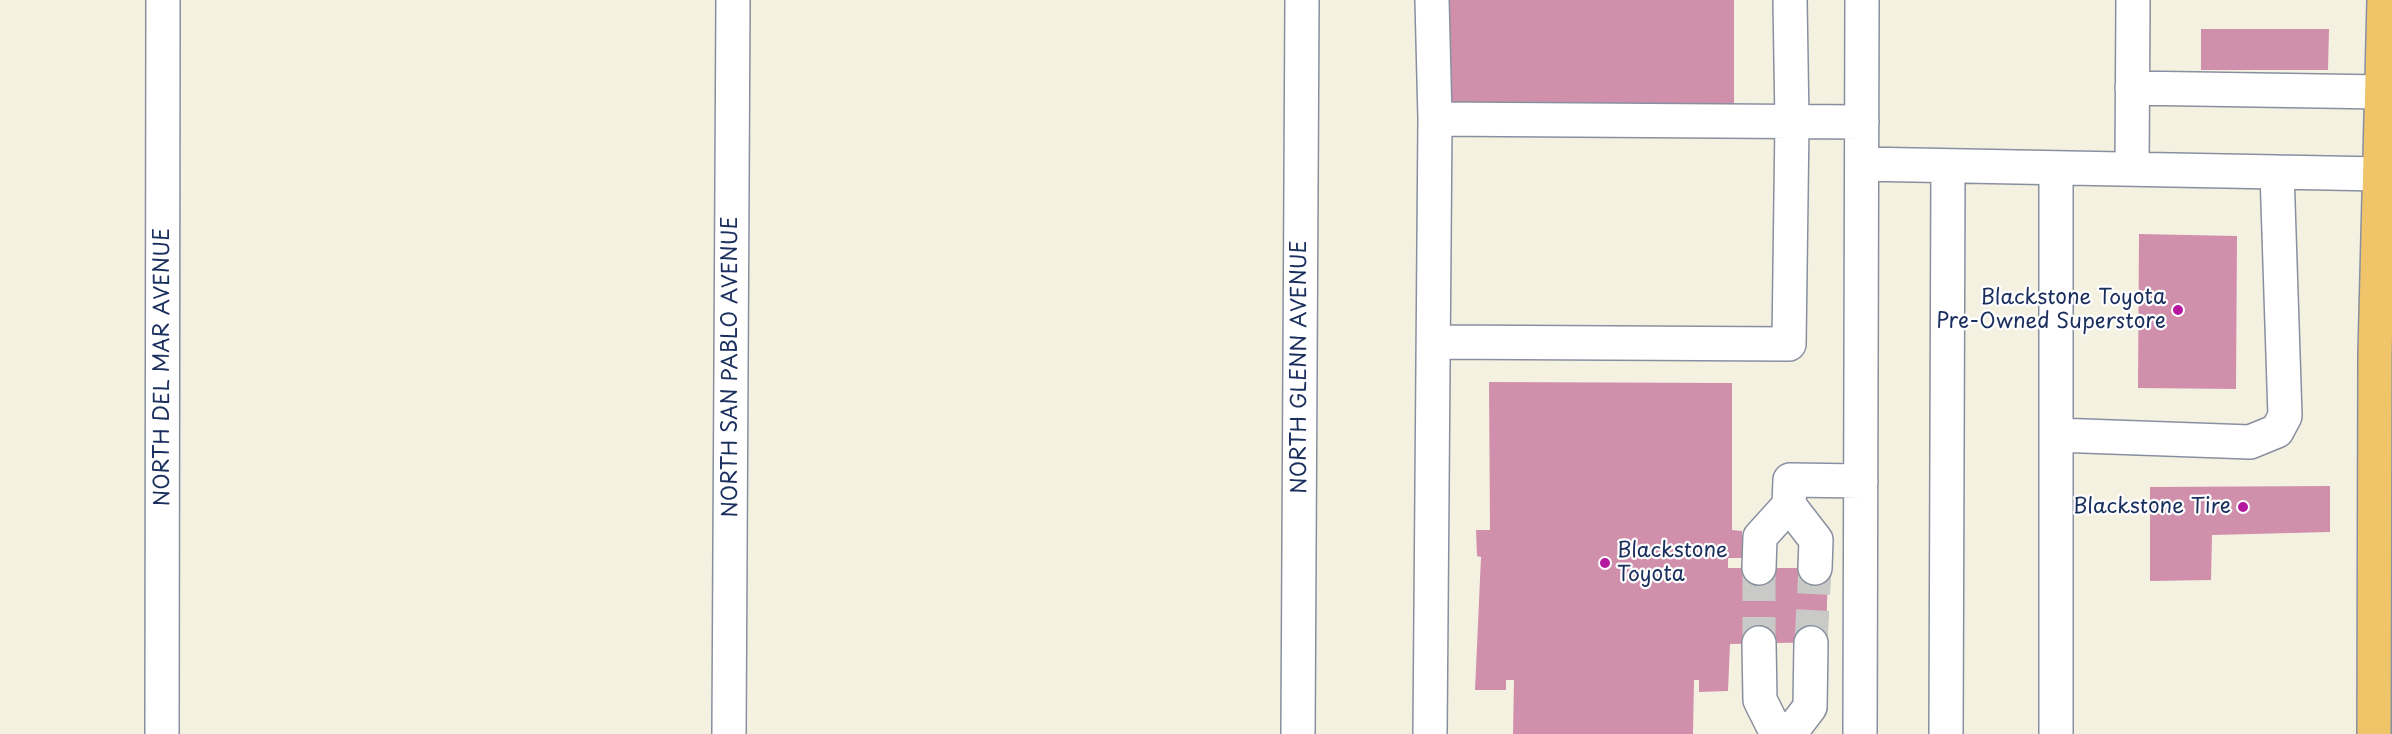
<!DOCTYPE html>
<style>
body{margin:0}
canvas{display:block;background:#f5f1e1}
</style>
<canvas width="2392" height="734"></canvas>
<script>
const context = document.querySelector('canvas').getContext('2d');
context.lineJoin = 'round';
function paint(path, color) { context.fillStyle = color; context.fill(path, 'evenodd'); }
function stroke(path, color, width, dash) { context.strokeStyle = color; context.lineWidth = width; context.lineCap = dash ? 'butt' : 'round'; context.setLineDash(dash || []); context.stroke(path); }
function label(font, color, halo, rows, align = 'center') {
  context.font = font + ' "Playpen Sans",sans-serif'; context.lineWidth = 4.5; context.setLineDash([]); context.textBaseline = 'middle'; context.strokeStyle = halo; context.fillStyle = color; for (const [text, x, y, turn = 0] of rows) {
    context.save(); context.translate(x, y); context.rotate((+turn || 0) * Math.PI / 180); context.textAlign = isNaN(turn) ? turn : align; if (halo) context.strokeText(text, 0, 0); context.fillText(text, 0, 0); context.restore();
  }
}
const building = new Path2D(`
 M1450,0h284v105l-285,1z
 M2201,29h128l-1,41h-127z
 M2139,234l98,2 -1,153 -98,-1z
 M1489,382l243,1v147l10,1v27h-14v10h100l-2,74 -96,2 -2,47 -29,1v-12h-5l-1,54h-180l1,-54h-8v10h-31l6,-133 -4,-1 -1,-26h14z
 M2330,486v46l-118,3 -1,45 -61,1v-94z`);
const minorTunnel = new Path2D(`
 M1759,568v75
 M1811,643l4,-75`);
const minor = new Path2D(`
 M1432,0l3,119 427,3
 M2132,88l250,4
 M1862,164l518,10
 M2056,168v566
 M2132,169l1,-169
 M1434,342l355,2 3,-222 -2,-122
 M2056,435l194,7 27,-11 8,-15 -8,-244
 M1759,568l1,-31 29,-32
 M1815,568l1,-28 -27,-35 1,-25 71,1
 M1759,643l1,57 12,24 20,10
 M1791,732l19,-25 1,-64
 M162,734l1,-734
 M729,734l4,-734
 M1298,734l4,-734
 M1430,734l5,-615
 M1860,734l2,-734
 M1946,734l2,-568`);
const major = new Path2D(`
 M2374,734l1,-380 9,-354`);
const markers = [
 [2178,310,6,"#b5179e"],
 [2243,507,6,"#b5179e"],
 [1605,563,6,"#b5179e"]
];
const poiNames = [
 ["Blackstone Toyota",2166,298],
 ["Pre-Owned Superstore",2166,322],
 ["Blackstone Tire",2231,507],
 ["Blackstone",1617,551,"left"],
 ["Toyota",1617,575,"left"]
];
const streetNames = [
 ["NORTH DEL MAR AVENUE",163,367,-90],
 ["NORTH SAN PABLO AVENUE",731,367,-90],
 ["NORTH GLENN AVENUE",1300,367,-90]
];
paint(building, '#d090ac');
stroke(minorTunnel, '#c9cac7', 33, [33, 16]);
stroke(minor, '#8890a0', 36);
stroke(major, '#8890a0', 36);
stroke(minor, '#fff', 33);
stroke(major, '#f0c469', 33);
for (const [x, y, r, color] of markers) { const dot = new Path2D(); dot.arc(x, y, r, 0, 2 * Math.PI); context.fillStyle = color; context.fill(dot); stroke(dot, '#fff', 2); }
label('21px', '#1b2f5e', '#fff', poiNames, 'right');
label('21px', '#1b2f5e', '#fff', streetNames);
</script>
